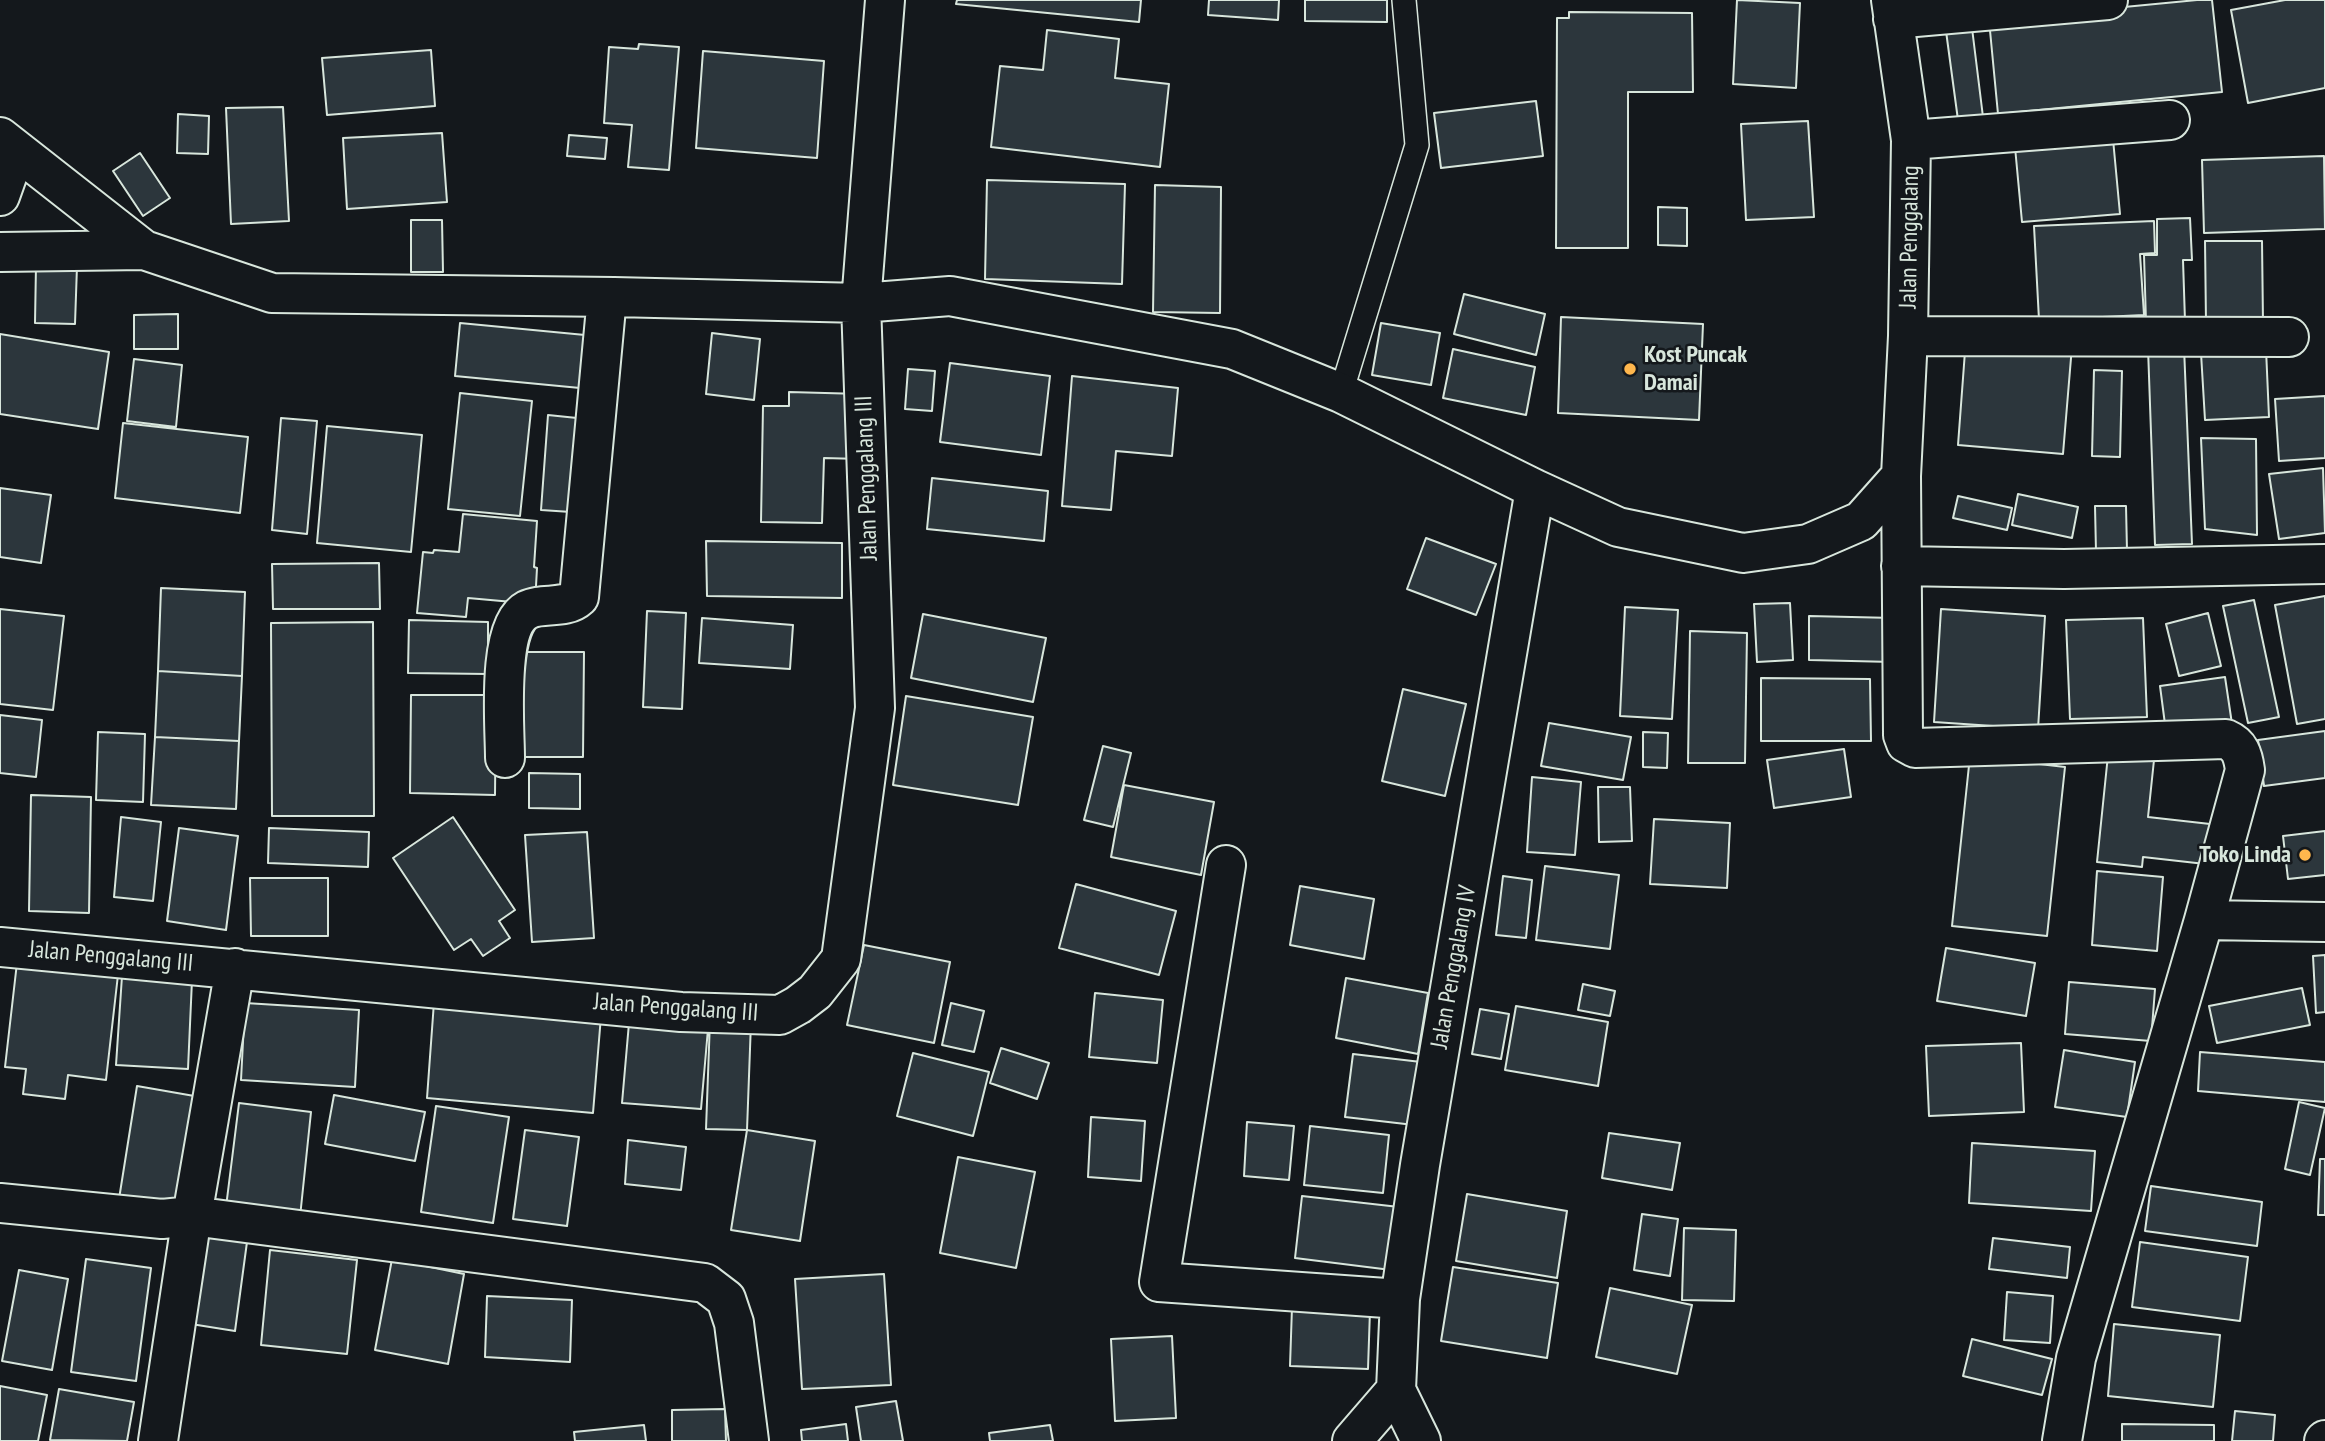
<!DOCTYPE html>
<style>
body{margin:0}
canvas{display:block;background:#14181c}
</style>
<canvas width="2325" height="1441"></canvas>
<script>
const context = document.querySelector('canvas').getContext('2d');
context.lineJoin = 'round';
function paint(path, color) { context.fillStyle = color; context.fill(path, 'evenodd'); }
function stroke(path, color, width, dash) { context.strokeStyle = color; context.lineWidth = width; context.lineCap = dash ? 'butt' : 'round'; context.setLineDash(dash || []); context.stroke(path); }
function label(font, color, halo, rows, align = 'center') {
  context.font = font + ' "PT Sans Narrow",sans-serif'; context.lineWidth = 5; context.setLineDash([]); context.textBaseline = 'middle'; context.strokeStyle = halo; context.fillStyle = color; for (const [text, x, y, turn = 0] of rows) {
    context.save(); context.translate(x, y); context.rotate((+turn || 0) * Math.PI / 180); context.textAlign = isNaN(turn) ? turn : align; if (halo) context.strokeText(text, 0, 0); context.fillText(text, 0, 0); context.restore();
  }
}
const building = new Path2D(`
 M957,0h184l-2,22 -183,-18z
 M1209,0h70l-1,20 -70,-5z
 M1305,0h82v22l-82,-1z
 M1737,0l63,3 -4,85 -63,-4z
 M2197,0h15l10,92 -224,22 -9,-94z
 M2285,0h40v88l-77,15 -17,-93z
 M1569,12l123,1 1,79h-65v156h-72l1,-230h12z
 M1972,28l11,89 -25,3 -12,-89z
 M1047,30l72,9 -4,39 54,6 -9,83 -169,-20 9,-81 43,4z
 M639,44l40,3 -10,123 -41,-3 4,-42 -28,-2 5,-76 29,2z
 M431,50l4,56 -108,9 -5,-57z
 M703,51l121,10 -7,97 -121,-10z
 M1536,101l7,55 -102,12 -7,-55z
 M283,107l6,114 -58,3 -5,-116z
 M178,114l31,2 -1,38 -31,-1z
 M1808,121l6,96 -68,3 -5,-96z
 M442,133l5,69 -100,7 -4,-71z
 M569,135l38,3 -2,21 -38,-3z
 M2113,139l7,75 -98,8 -7,-75z
 M140,153l30,45 -27,18 -30,-45z
 M2324,156l1,73 -121,4 -2,-73z
 M987,180l138,4 -3,100 -137,-5z
 M1155,185l66,2 -1,126 -67,-1z
 M1658,207l29,1v38l-29,-1z
 M2190,218l2,42h-9l2,61 -39,1 -2,-67h13v-36z
 M411,220h31l1,52h-32z
 M2154,221l1,32 -15,1 4,61 -105,5 -5,-94z
 M2205,241h57l1,82h-57z
 M36,265l41,1 -2,58 -40,-1z
 M1464,294l81,20 -9,41 -82,-21z
 M178,314v35h-44v-34z
 M1561,317l142,7 -4,96 -141,-7z
 M460,323l125,12 -5,53 -125,-12z
 M1381,323l59,10 -9,52 -59,-10z
 M712,333l48,6 -6,61 -48,-6z
 M0,334l109,18 -11,77 -98,-15z
 M1966,338l106,8 -9,108 -105,-9z
 M2184,347l8,197 -37,1 -7,-197z
 M1453,349l82,18 -9,48 -83,-17z
 M2266,349l3,68 -64,3 -4,-67z
 M134,359l48,6 -6,62 -49,-6z
 M950,363l100,13 -9,79 -101,-13z
 M908,369l27,2 -3,40 -27,-2z
 M2094,370l28,1 -2,86 -28,-1z
 M1072,376l106,12 -6,68 -56,-5 -5,59 -49,-4z
 M789,392l72,2 -1,65 -36,-1 -2,65 -61,-1 2,-116h26z
 M460,393l72,8 -12,115 -72,-7z
 M2325,396v62l-46,3 -4,-62z
 M548,415l29,3 -6,94 -30,-2z
 M281,418l36,3 -10,113 -35,-4z
 M123,423l125,14 -8,76 -125,-15z
 M327,426l95,9 -11,117 -94,-9z
 M2201,438l55,1 1,96 -52,-6z
 M2323,468l2,65 -46,6 -10,-65z
 M932,478l116,13 -4,50 -117,-12z
 M0,488l51,7 -10,68 -41,-6z
 M2018,494l60,13 -6,31 -60,-13z
 M1958,496l54,12 -5,22 -54,-12z
 M2095,506h31l1,45 -31,1z
 M463,514l74,7 -3,46 3,1 -2,36 -67,-6 -2,19 -49,-4 6,-61 10,1 1,-3 25,2z
 M1426,538l70,26 -20,51 -69,-26z
 M706,541l136,2v55l-135,-2z
 M379,563l1,46h-107l-1,-45z
 M161,588l84,4 -3,84 -84,-5z
 M2325,596v123l-28,5 -22,-119z
 M2254,600l25,117 -31,6 -25,-117z
 M1790,603l3,57 -36,2 -3,-58z
 M1625,607l53,3 -6,109 -52,-3z
 M0,609l64,7 -11,94 -53,-6z
 M1941,609l104,7 -7,113 -104,-7z
 M647,611l39,2 -4,96 -39,-2z
 M2208,613l13,53 -42,10 -13,-52z
 M923,614l123,24 -13,64 -122,-24z
 M1809,616l85,2 -1,44 -84,-2z
 M702,618l91,7 -3,44 -91,-6z
 M2143,618l4,99 -77,2 -4,-99z
 M409,620l79,2v52l-80,-1z
 M373,622l1,194h-102l-1,-193z
 M1690,631l57,2 -2,130h-57z
 M515,652h69l-1,105h-68z
 M158,671l84,5 -3,65 -84,-4z
 M2225,677l7,47 -66,8 -6,-46z
 M1761,678l109,1 1,62h-110z
 M1403,689l63,15 -21,92 -63,-15z
 M411,695h85l-1,100 -85,-2z
 M906,696l127,21 -15,88 -125,-20z
 M0,715l42,5 -6,57 -36,-4z
 M1549,723l82,14 -8,43 -82,-14z
 M2325,731v47l-61,8 -6,-46z
 M98,732l47,2 -2,68 -47,-2z
 M1643,732l25,1 -1,35 -24,-1z
 M155,737l84,4 -3,68 -85,-4z
 M1103,746l28,7 -18,74 -29,-7z
 M1844,749l7,48 -77,11 -7,-48z
 M2108,755l46,5 -6,57 71,8 -5,40 -71,-8 -1,10 -45,-5z
 M1970,756l95,11 -18,169 -95,-10z
 M529,773l51,1v35l-51,-1z
 M1532,777l49,5 -6,73 -48,-3z
 M1124,785l90,17 -13,73 -90,-18z
 M1598,787h32l2,54 -33,1z
 M31,795l60,2 -2,116 -60,-2z
 M121,817l40,5 -8,79 -39,-4z
 M453,817l62,93 -16,11 11,17 -27,18 -12,-17 -17,11 -61,-92z
 M1654,819l76,4 -3,65 -77,-4z
 M179,828l59,8 -12,94 -59,-9z
 M269,828l100,4 -1,35 -100,-4z
 M2325,831v44l-37,4 -5,-43z
 M587,832l7,106 -62,4 -7,-107z
 M1545,866l74,9 -9,74 -74,-9z
 M2097,871l66,6 -6,74 -65,-6z
 M1503,876l29,4 -6,58 -30,-3z
 M250,878h78v58h-77z
 M1076,884l100,27 -17,64 -100,-27z
 M1300,886l74,13 -10,60 -74,-14z
 M864,945l86,17 -16,81 -87,-18z
 M1946,948l89,15 -9,53 -89,-15z
 M18,954l101,12 -13,114 -38,-5 -3,24 -42,-5 3,-25 -21,-2z
 M2325,955v57l-9,1 -3,-57z
 M122,976l70,4 -4,89 -72,-4z
 M1346,978l82,15 -10,61 -82,-16z
 M2069,982l86,7 -4,52 -86,-7z
 M1583,984l32,7 -5,25 -32,-6z
 M2302,988l8,37 -93,18 -8,-37z
 M1095,993l68,7 -6,63 -68,-6z
 M434,1002l167,14 -8,97 -166,-15z
 M245,1003l114,7 -4,77 -114,-7z
 M951,1003l33,8 -10,41 -32,-7z
 M1516,1006l92,16 -10,64 -93,-16z
 M1480,1009l29,5 -8,45 -29,-5z
 M710,1020l41,2 -4,108 -41,-1z
 M629,1023l79,6 -7,80 -79,-6z
 M2021,1043l3,69 -95,4 -3,-70z
 M1001,1048l48,15 -12,36 -47,-16z
 M2064,1050l71,12 -8,55 -72,-10z
 M2200,1052l125,10v40l-127,-11z
 M913,1053l76,19 -16,64 -76,-20z
 M1353,1054l68,8 -7,63 -69,-8z
 M137,1086l63,11 -19,112 -62,-10z
 M334,1095l91,17 -10,49 -90,-17z
 M2299,1102l26,6 -15,67 -25,-6z
 M239,1103l72,9 -11,105 -74,-10z
 M436,1106l73,11 -16,106 -72,-11z
 M1091,1117l54,4 -4,60 -53,-4z
 M1247,1122l47,4 -5,54 -45,-4z
 M1310,1126l79,9 -6,58 -79,-8z
 M525,1130l54,7 -12,89 -54,-7z
 M747,1130l68,11 -15,100 -69,-11z
 M1609,1133l71,10 -8,47 -70,-12z
 M628,1140l58,7 -5,43 -56,-6z
 M1972,1143l123,8 -4,60 -122,-8z
 M958,1157l77,15 -19,96 -76,-15z
 M2320,1159h5v56h-7z
 M2151,1186l111,16 -5,44 -112,-15z
 M1467,1194l100,17 -10,67 -101,-17z
 M1302,1196l97,11 -8,63 -96,-12z
 M1642,1214l36,5 -8,57 -36,-6z
 M1684,1228l52,2 -2,71 -52,-1z
 M203,1235l44,7 -12,89 -44,-7z
 M1993,1238l77,9 -3,31 -78,-9z
 M2140,1242l108,15 -8,64 -108,-14z
 M270,1250l87,10 -10,94 -86,-9z
 M86,1259l65,9 -15,113 -65,-9z
 M392,1259l72,15 -16,90 -73,-14z
 M1453,1267l105,16 -11,75 -106,-17z
 M19,1270l49,9 -16,91 -50,-9z
 M884,1274l7,111 -89,4 -7,-110z
 M1610,1288l82,17 -15,69 -81,-17z
 M2007,1292l46,4 -3,47 -46,-3z
 M487,1296l85,4 -2,62 -85,-5z
 M1292,1307l78,3 -2,59 -78,-3z
 M2114,1324l106,11 -7,72 -105,-11z
 M1172,1336l4,82 -61,3 -4,-82z
 M1972,1339l80,20 -10,36 -79,-19z
 M0,1386l47,9 -9,46h-38z
 M59,1389l75,13 -7,39 -77,-1z
 M896,1401l7,40h-42l-5,-34z
 M725,1409l1,32h-54v-31z
 M2235,1411l40,4 -2,26h-41z
 M846,1424l2,17h-46l-1,-11z
 M2122,1424l92,1v16h-92z
 M644,1425l2,16h-71l-1,-9z
 M1050,1425l3,16h-63l-1,-8z`);
const service = new Path2D(`
 M1341,393l76,-248 -13,-145`);
const minor = new Path2D(`
 M1891,0l20,140 -3,196 -7,140 2,259 3,8 9,5 311,-9c14,6 17,16 19,31l-41,150 -128,438 -14,83
 M1893,19l215,-19
 M0,137l144,113 128,43 342,4 247,6 89,-7 282,53 109,44 194,96 83,38 125,26 65,-9 53,-23 40,-45
 M1911,140l259,-20
 M0,196l16,-45
 M0,252l144,-2
 M1908,336l381,1
 M1901,566l163,3 261,-5
 M505,758c0,-31 -9,-132 22,-148 15,-8 38,0 52,-13l28,-300
 M1226,865l-67,417 241,17
 M2204,920l121,2
 M0,947l681,65 99,3 18,-10 17,-13 26,-33 34,-251 -14,-405 24,-303
 M0,1203l162,16 30,-3 513,67 21,16 8,24 15,118
 M158,1441l34,-225 43,-248
 M1352,1441l44,-51
 M1421,1441l-25,-51 4,-91 20,-134 115,-676
 M2324,1441l1,-1`);
const markers = [
 [1630,369,7,"#ffb74d"],
 [2305,855,7,"#ffb74d"]
];
const streetNames = [
 ["Jalan Penggalang",1910,237,-89],
 ["Jalan Penggalang III",867,478,-92],
 ["Jalan Penggalang III",111,957,5],
 ["Jalan Penggalang IV",1454,967,-80],
 ["Jalan Penggalang III",676,1008,4]
];
const poiNames = [
 ["Kost Puncak",1644,355],
 ["Damai",1644,383],
 ["Toko Linda",2291,855,"right"]
];
paint(building, '#2c363c');
stroke(building, '#d8e6dc', 2);
stroke(service, '#d8e6dc', 26);
stroke(minor, '#d8e6dc', 42);
stroke(service, '#14181c', 23);
stroke(minor, '#14181c', 38);
for (const [x, y, r, color] of markers) { const dot = new Path2D(); dot.arc(x, y, r, 0, 2 * Math.PI); context.fillStyle = color; context.fill(dot); stroke(dot, '#14181c', 2.5); }
label('24px', '#d8e6dc', '#14181c', streetNames);
label('bold 24px', '#d8e6dc', '#14181c', poiNames, 'left');
</script>
